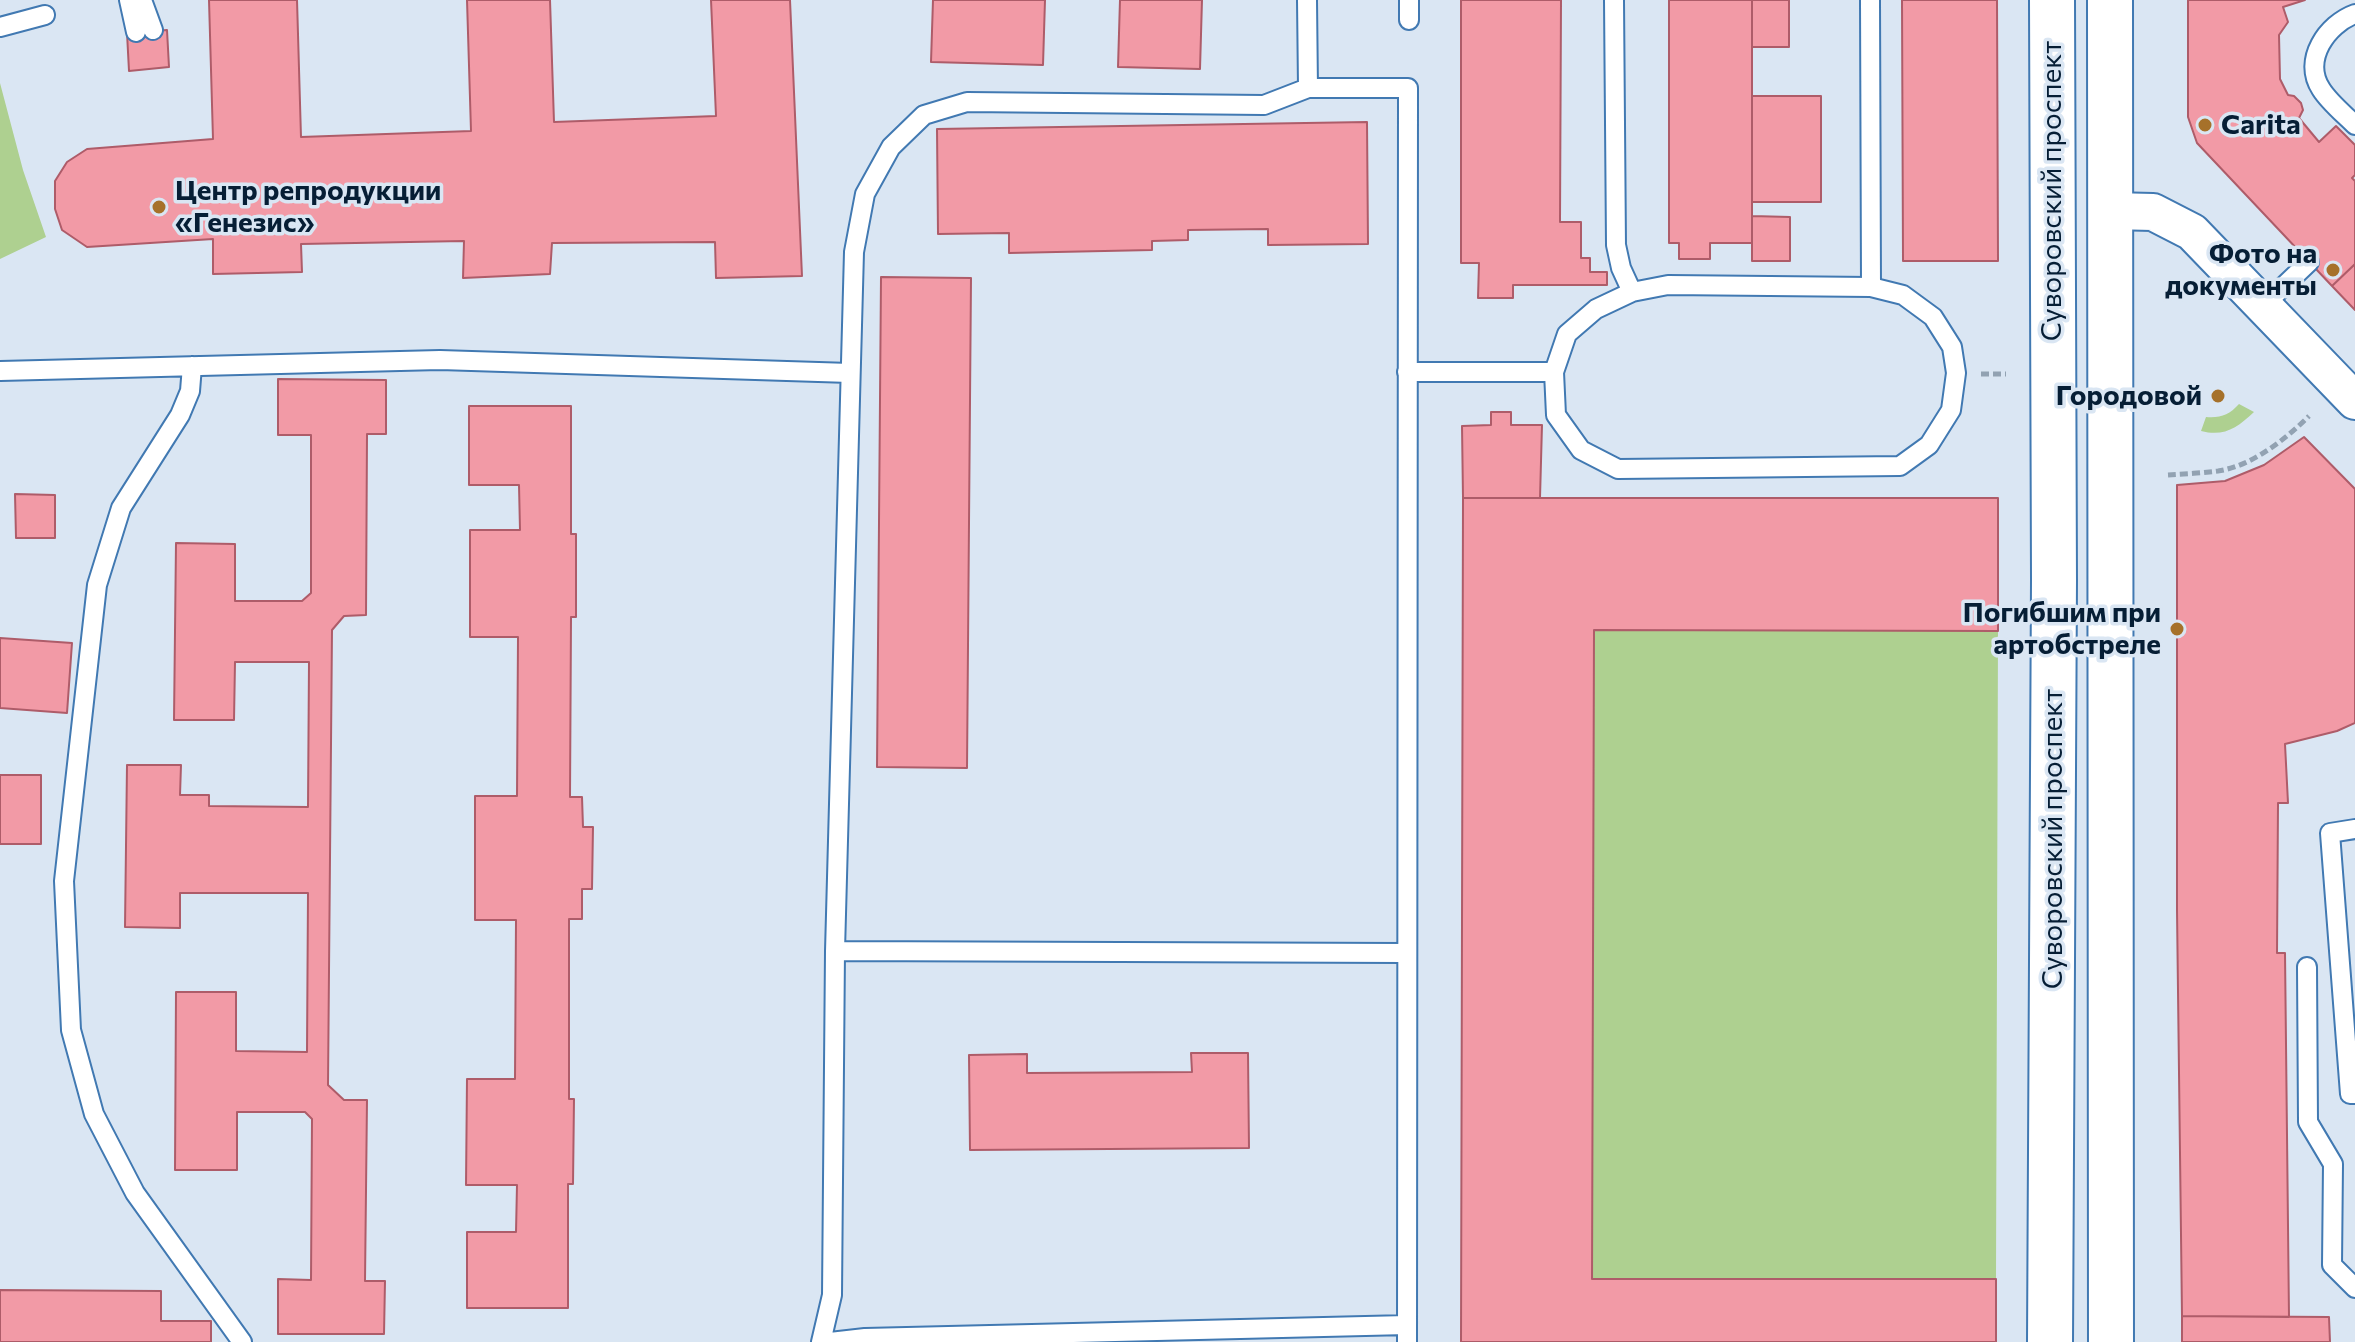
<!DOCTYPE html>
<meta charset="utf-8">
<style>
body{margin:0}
canvas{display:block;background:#dae6f3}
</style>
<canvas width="2355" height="1342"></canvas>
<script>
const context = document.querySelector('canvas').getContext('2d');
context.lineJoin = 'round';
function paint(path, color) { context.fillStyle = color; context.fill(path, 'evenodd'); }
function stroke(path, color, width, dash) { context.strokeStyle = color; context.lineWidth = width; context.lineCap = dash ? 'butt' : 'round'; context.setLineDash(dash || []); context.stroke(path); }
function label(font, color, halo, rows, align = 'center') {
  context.font = font + ' Commissioner,sans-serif'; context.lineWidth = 7; context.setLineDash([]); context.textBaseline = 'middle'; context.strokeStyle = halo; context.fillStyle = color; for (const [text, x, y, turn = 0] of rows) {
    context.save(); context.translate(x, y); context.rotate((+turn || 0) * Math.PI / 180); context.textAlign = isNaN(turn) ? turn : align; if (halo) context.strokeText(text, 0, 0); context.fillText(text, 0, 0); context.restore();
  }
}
const green = new Path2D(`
 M0,83l23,87 23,67 -46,22z
 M2239,404l15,8c-17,16 -30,25 -53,19l5,-14c15,1 23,-2 33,-13z
 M1594,630l404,1 -2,648h-404z`);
const building = new Path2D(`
 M209,0h88l4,137 170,-6 -4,-131h83l4,122 162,-6 -5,-116h79l12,276 -86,2 -1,-36 -163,1 -2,31 -87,4 1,-37 -163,3 1,28 -89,2v-35l-126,8 -25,-17 -7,-21v-28l12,-19 20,-13 126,-10z
 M933,0h112l-2,65 -112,-3z
 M1120,0h82l-2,69 -82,-2z
 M1461,0h100l-1,222h21v36h9v14h17v13h-94v13h-35l1,-35h-18z
 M1669,0h83v243h-42v16h-31v-16h-10z
 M1752,0h37v47h-37z
 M1902,0h95l1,261h-95z
 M2188,0h117l-22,7 5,15 -9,13 1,44 8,16 6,1 7,7 2,7 -4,8 20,24 17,-16 19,19v30l-3,3 3,3v83l-23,22 -135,-143 -9,-26z
 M167,30l2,37 -40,4 -2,-38z
 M1752,96h69v106h-69z
 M1367,122l1,122 -100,1v-16l-80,1v10l-36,1v9l-143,3v-20l-71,1 -1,-105z
 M1752,216l38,1v44h-38z
 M2355,264v46l-23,-24z
 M881,277l90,1 -4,490 -90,-1z
 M278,379l108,1v54h-19l-1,181 -22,1 -12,14 -4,455 16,15h23l-2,181h20l-1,53h-106v-55l33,1 1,-161 -7,-7h-68v58h-62l1,-178h60v59l71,1 1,-159h-128v35l-55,-1 2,-162h54l-1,30h29v11l99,1 1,-145h-74l-1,58h-60l2,-177 59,1v57h67l9,-8v-158h-33z
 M469,406h102v128h5v83h-5l-1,180h12l1,30h10l-1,62h-10v30h-13v180h5l-1,85h-5v124h-101v-76h49l1,-47h-51l1,-106h48l1,-159h-41v-124h42l1,-159h-48v-107h50l-1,-45h-50z
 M1491,412h20v13h31l-2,73h-77l-1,-72 29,-1z
 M2304,437l51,52v234l-18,8 -52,13 3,59h-10l-1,150h8l4,364 -107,-1 -5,-406v-425l48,-4 39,-16z
 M15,494l40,1v43h-39z
 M1463,498h535v133l-404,-1 -2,649h404v63h-535z
 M0,638l72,5 -5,70 -67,-5z
 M0,775h41v69h-41z
 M1191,1053h57l1,95 -279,2 -1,-95 58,-1v19l165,-1z
 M0,1290l161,1v30h50v21h-211z
 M2182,1316l147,1 1,25h-148z`);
const path = new Path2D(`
 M1981,374h25
 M2168,475c16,-1 34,-2 50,-4 34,-5 68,-32 91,-55`);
const service = new Path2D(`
 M129,0l7,32
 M142,0l11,30
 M1307,0l1,88
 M1409,0v20
 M1614,0l2,245 5,23 11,24
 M2355,14c-28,10 -53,46 -34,75 8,13 23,25 34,36
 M0,27l45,-12
 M2264,305l45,-43
 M192,366l-2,25 -10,24 -59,93 -24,77 -33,296 7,149 23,84 41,79 107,149
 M0,371l440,-11 410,13
 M1407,372h147l13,-38 29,-25 36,-17 36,-7 203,2
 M1554,372l2,43 25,35 37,19 282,-3 29,-21 22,-35 5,-37 -4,-26 -19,-30 -30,-22 -32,-8 -1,-287
 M2355,829l-25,4 20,261h5
 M835,951l570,2
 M2307,967l1,155 25,42 -1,101 23,23
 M821,1342l11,-47 3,-344 19,-699 11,-58 26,-47 33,-32 43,-13 297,3 44,-17h100l-1,1237
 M830,1342l35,-4 542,-13v17`);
const minor = new Path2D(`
 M2111,211l42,1 39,20 163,169`);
const secondary = new Path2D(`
 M2110,0l1,1342
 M2050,1342l4,-762 -2,-580`);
const markers = [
 [2205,125,8,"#a6712a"],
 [159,207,8,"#a6712a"],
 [2333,270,8,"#a6712a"],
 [2218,396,8,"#a6712a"],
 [2177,629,8,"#a6712a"]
];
const poiNames = [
 ["Carita",2221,125,"left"],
 ["Центр репродукции",175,191,"left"],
 ["«Генезис»",175,223,"left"],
 ["Фото на",2317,254],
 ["документы",2317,286],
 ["Городовой",2202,396],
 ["Погибшим при",2161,613],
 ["артобстреле",2161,645]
];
const streetNames = [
 ["Суворовский проспект",2052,191,-90],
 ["Суворовский проспект",2053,839,-90]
];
paint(green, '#aed090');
paint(building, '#f29aa6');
stroke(building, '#ae5c69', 2);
stroke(service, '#4179b2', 22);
stroke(minor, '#4179b2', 40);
stroke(secondary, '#4179b2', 48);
stroke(path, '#92a2b2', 5, [8, 4]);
stroke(service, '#fff', 18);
stroke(minor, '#fff', 36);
stroke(secondary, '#fff', 44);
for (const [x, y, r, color] of markers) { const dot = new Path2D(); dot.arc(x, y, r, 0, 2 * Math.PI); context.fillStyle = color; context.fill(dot); stroke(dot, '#dae6f3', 3); }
label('bold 28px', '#061e35', '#dae6f3', poiNames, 'right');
label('28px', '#061e35', '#dae6f3', streetNames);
</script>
